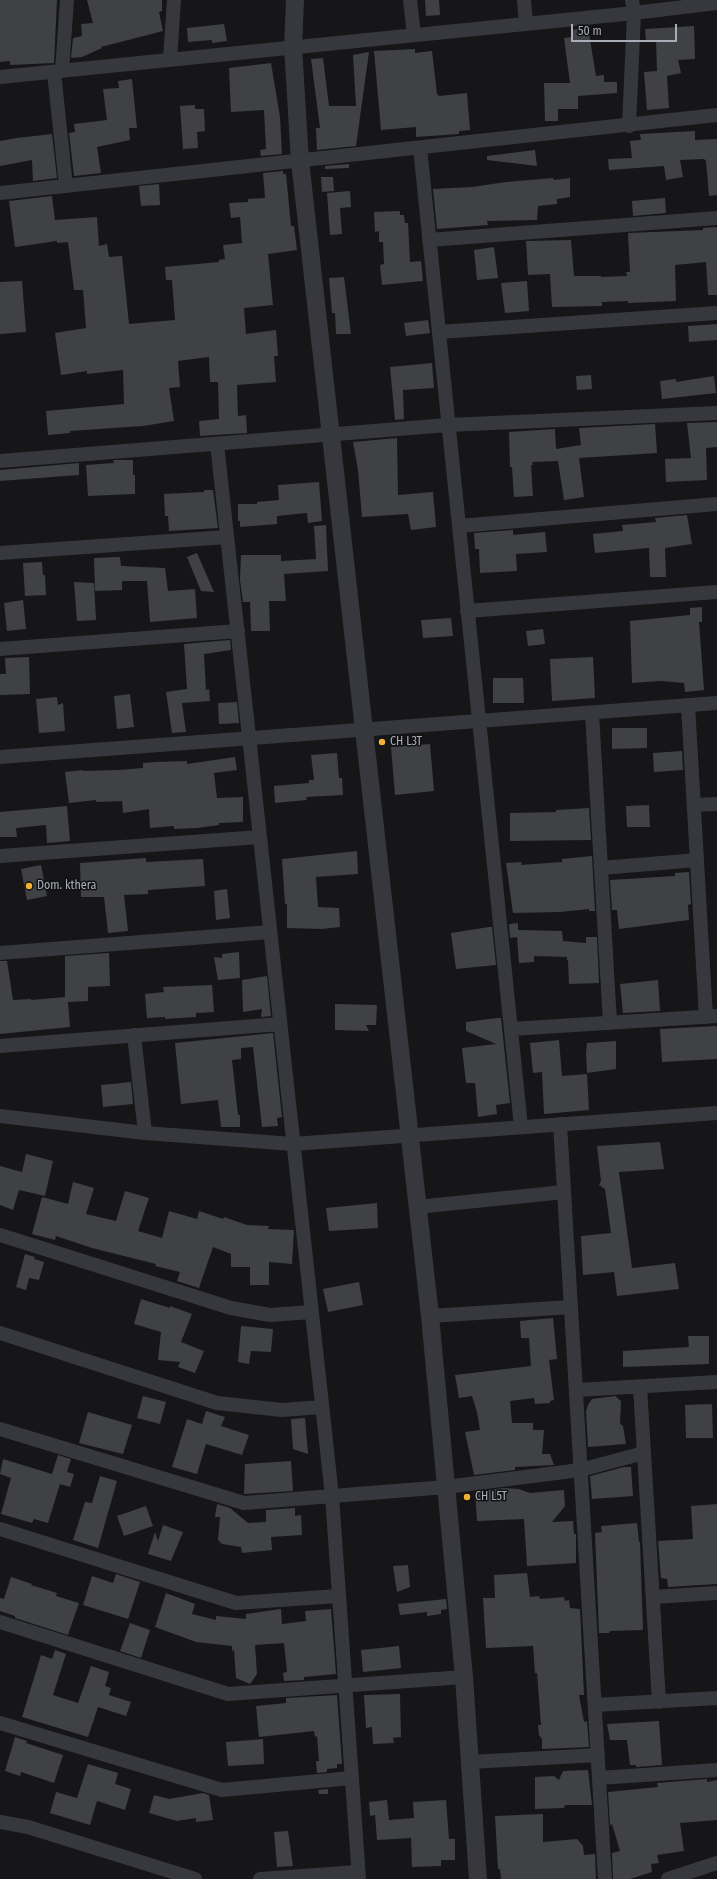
<!DOCTYPE html>
<style>
body{margin:0}
#map{position:relative;width:717px;height:1879px;overflow:hidden;background:#161618;font-family:"Fira Sans Condensed",sans-serif}
canvas{display:block}
.scale{position:absolute;left:571px;top:24px;width:106px;height:18px;box-sizing:border-box;border:2px solid #a8adb8;border-top:0;padding-left:5px;font-size:12px;line-height:14px;white-space:nowrap;color:#a8adb8;-webkit-text-stroke:3px #111113;paint-order:stroke}
</style>
<div id="map">
<canvas width="717" height="1879"></canvas>
<div class="scale">50 m</div>
</div>
<script>
const context = document.querySelector('canvas').getContext('2d');
context.lineJoin = 'round';
function paint(path, color) { context.fillStyle = color; context.fill(path, 'evenodd'); }
function stroke(path, color, width, dash) { context.strokeStyle = color; context.lineWidth = width; context.lineCap = dash ? 'butt' : 'round'; context.setLineDash(dash || []); context.stroke(path); }
function label(font, color, halo, rows, align = 'center') {
  context.font = font + ' "Fira Sans Condensed",sans-serif'; context.lineWidth = 3; context.setLineDash([]); context.textBaseline = 'middle'; context.strokeStyle = halo; context.fillStyle = color; for (const [text, x, y, turn = 0] of rows) {
    context.save(); context.translate(x, y); context.rotate((+turn || 0) * Math.PI / 180); context.textAlign = isNaN(turn) ? turn : align; if (halo) context.strokeText(text, 0, 0); context.fillText(text, 0, 0); context.restore();
  }
}
const building = new Path2D(`
 M0,0h57l-3,63 -44,2v-4l-10,1z
 M87,0h75v11l-3,1 4,19 -62,16 1,1 -20,9 -11,1 2,-20 9,-2 -1,-12 12,-1z
 M425,0h14l1,15 -14,1z
 M224,24l3,17 -15,2v-3l-24,2 -1,-14z
 M694,26l1,33 -17,1 3,13 -14,3 2,32 -22,2 -3,-38 13,-1 -1,-31 -10,1 -1,-12z
 M588,27l8,49 8,-1v7h13v11l-39,3v13h-20v12h-13l-1,-38h26l-6,-45 9,-1 -1,-7z
 M415,49v4l17,-2 5,43 2,2 28,-3 3,37 -11,1v3l-43,3v-10l-35,3 -7,-79z
 M369,52l-13,94 -39,4 -1,-22h4l-9,-69 12,-1 6,48h27l-3,-51z
 M271,63l9,54 2,37 -21,2 -1,-6 6,-1 -2,-39 -33,2 -2,-44z
 M132,79l5,49h-8l1,12 -33,7 4,26 -27,3 -5,-43 6,-1 -1,-8 33,-4 -4,-31 16,-1 -1,-7z
 M195,105v4h9l1,22 -8,1 1,16 -15,1 -3,-43z
 M695,131v9l22,-1v56l-8,1 -3,-35 -2,-2 -24,1 3,17 -17,3 -2,-14 -55,4 -1,-11 24,-1 -2,-17 11,-1 -1,-6z
 M52,134l5,44 -24,3 -1,-21 -32,6v-25l17,-3z
 M535,150l2,16 -50,-6v-4z
 M349,164v4l-24,1v-3z
 M283,171v3h3l5,52h3l3,24 -29,4 5,51 -29,3 2,26 30,-4 2,26h-4l2,26 -39,3 1,31 8,-1 1,18 -47,3 -1,-15 20,-2 -1,-37h-8l-1,-25 -31,4 2,26 -11,1 5,33 -31,5 -73,5v2l-22,2 -2,-24 78,-7 -1,-34 -36,4v-3l-26,4 -6,-42 31,-5 -3,-38h-9l-6,-48 -11,1v-2l-42,6 -6,-46 43,-5 3,24 42,-3 2,29 8,-2 2,13 13,-1 7,68 46,-4 -3,-40h-6l-1,-13 54,-5v-2l6,-1 -2,-14 19,-2 -2,-26 -9,1 -2,-15 19,-1v-3l17,-1 -2,-25z
 M321,177h12l1,14 -12,1z
 M553,178l1,2 16,-2v19l-13,2v5l-19,2 -1,14 -50,1 1,4 -51,4 -4,-40 39,-2 34,-5z
 M159,184l1,21 -19,1 -2,-20z
 M350,191l1,16 -11,1 2,26 -12,1 -3,-42z
 M665,198l1,15 -33,3 -1,-15z
 M400,211v4h4l1,8h3l2,39 11,-1 2,20 -41,4 -2,-20 4,-1 -1,-22h-4v-11l-4,1 -1,-20z
 M717,227v68h-9l-2,-33 -31,3 1,36 -48,2v-2l-26,1v4l-50,1 -2,-33 -22,1 -2,-34 45,-1 3,36h27v1l26,-1 -1,-4h4l-2,-39 75,-3v-2z
 M494,247l4,31 -21,2 -3,-30z
 M344,277l7,57h-15l-1,-21h-3l-3,-35z
 M22,281l4,51 -26,2v-52z
 M527,281l2,30 -24,2 -4,-30z
 M428,320l2,13 -24,3 -2,-13z
 M717,324v16l-28,2 -1,-16z
 M432,363l2,25 -31,2 1,29 -9,1 -5,-53z
 M591,375l1,14 -15,1 -1,-14z
 M714,376l2,17 -54,6 -2,-18 16,-2v3z
 M717,422v25l-11,1 1,32 -41,2 -1,-23 26,-1 -4,-35z
 M655,424l2,29 -78,5 5,39 -20,3 -6,-39 -26,1 1,3h-2l2,31 -19,1 -2,-30h-2l-1,-35 46,-3 1,20 25,-4 -2,-17z
 M397,438l1,57 35,-3 3,35 -25,3 -3,-16 -46,3 -4,-47 -5,-28z
 M113,460h20v15h2v19l-47,2 -2,-31 28,-2z
 M79,463v12l-79,6v-11z
 M319,482l3,39 -14,2 -1,-10 -30,3v8l-37,3v-6h-2v-17h19v-2l22,-2 -1,-15z
 M204,490h9l5,38 -49,3 -1,-15h-3l-1,-22 40,-2z
 M687,515l5,29 -27,4 1,29h-16l-1,-29 -54,5 -2,-19 30,-3 -1,-6 34,-3 -1,-4z
 M326,525l2,46 -44,3 2,27h-17l1,30h-19l-1,-29h-7l-3,-22 1,-25h40v6l35,-2 -2,-33z
 M513,530v5l32,-3 2,20 -31,2 1,17 -37,2 -1,-24h-4l-1,-16z
 M197,553l17,39 -13,-1 -14,-34z
 M120,557l1,9 44,2 3,23 27,-2 2,29 -47,4 -3,-41h-25v9l-27,1 -1,-33z
 M42,562l1,13h2l1,20 -21,1 -2,-33z
 M74,582l20,1 2,37 -19,1z
 M23,600l3,29 -19,2 -3,-28z
 M702,607v15h-3l5,68 -19,2 -1,-9 -23,-2 -29,2 -2,-62 60,-6v-7z
 M451,618l2,18 -30,2 -2,-18z
 M543,629l2,15 -17,2 -2,-15z
 M230,640l1,10 -27,4 2,36 3,-1 1,12 -28,2 4,29 -14,1 -6,-41 21,-3 -3,-45z
 M29,657l1,37 -30,1v-21h6l-1,-16z
 M593,657l2,41 -43,3 -2,-42z
 M493,678h30l1,25h-31z
 M130,694l4,33 -17,2 -3,-33z
 M57,697l1,8 5,-2 2,28 -26,2 -3,-34z
 M237,702l2,21 -20,1 -1,-21z
 M612,728h35v20l-35,1z
 M430,744l4,47 -39,4 -4,-48z
 M682,751l1,19 -29,2 -1,-19z
 M337,753l2,25h3l1,17 -37,2 1,3 -32,3 -1,-17 35,-3v-3h5l-3,-25z
 M235,757l2,13 -23,3 3,25 26,-1v25l-24,1v2l-22,3 -23,1v-3l-24,2 -1,-19 -26,4 -1,-12 -26,1v-2l-27,3 -4,-31 18,-2v1l36,-1 24,-2v-5l13,-1 31,-1v3z
 M649,805l1,22h-23l-1,-21z
 M67,806l3,35 -23,2 -1,-18 -30,3 1,9h-17v-25z
 M589,808l2,32 -81,1v-28l46,-1v-2z
 M357,851l1,23 -42,3 2,30 21,1 1,19 -18,2 -35,-1v-24h-2l-3,-45z
 M592,856l3,55h-6v-2l-29,3 -47,1 -7,-50 16,-1 -1,3 41,-3v-3z
 M146,858v4l57,-3 2,27 -57,4v4l-24,1 4,36 -20,2 -4,-36h-23l-1,-34z
 M41,865l6,31 -20,4 -6,-31z
 M689,872l2,32 -3,1 1,15 -70,9 -2,-19h-5l-2,-30 65,-4v-3z
 M227,889l3,29 -14,2 -2,-29z
 M518,923v7l44,1 1,10 23,2v-6h11l2,46 -30,1 -1,-24h-1v-3l-33,-1v6l-15,1 -2,-26 -7,1 -1,-14z
 M489,927h3l4,38 -40,4 -5,-36z
 M239,952l1,26 -22,2 -4,-23 8,1v-4z
 M109,953l1,33 -22,1v14l-20,1 2,25 -70,7v-73h7l6,39 18,-1v1l34,-3v-41z
 M267,976l4,40 -10,1 1,-8 -19,3 -1,-32z
 M658,980l2,31 -37,2 -3,-29z
 M212,985l2,27 -18,1v4l-31,2v-2l-18,1 -2,-24 19,-2 -1,-5z
 M335,1004l42,1 -1,20h-10l3,6 -34,-1z
 M497,1018h4l9,85 -14,2 1,9 -19,3 -3,-34h-9l-4,-35 34,-4 -30,-13v-9z
 M717,1026v33l-55,3 -2,-33z
 M273,1033l9,84 -5,1 1,8 -16,1 -9,-80 -12,1v11l-9,1 6,55h2v12h-19l-3,-27 -37,4 -6,-61z
 M559,1040l3,36 25,-2 2,36 -45,4 -2,-42 -9,1 -3,-30z
 M616,1041v28l-29,4 -1,-20 1,-10z
 M131,1082l2,22 -30,3 -2,-22z
 M660,1142l4,27 -45,3 13,96 43,-5 4,26 -62,7 -3,-24 -31,3 -2,-39 30,-3 -6,-44 -6,-4 2,-4 -4,-35z
 M26,1154l27,7 -8,35 -26,-6 -6,20 -13,-5v-39l22,6z
 M73,1182l21,6 -8,26 30,7 9,-30 24,7 -11,33 24,7 7,-27 28,8 2,-8 24,8 1,-2 23,8 22,1 -1,3 26,1 -2,34 -23,-2v23h-19v-18h-19v-13l-18,-7 -14,41 -22,-7 3,-9 -25,-6 1,-2 -64,-16 -36,-12 -1,4 -23,-6 10,-37 26,7z
 M377,1203l1,25 -49,3 -3,-23z
 M25,1254l10,3 -1,2 10,3 -5,18 -10,-2 -3,12 -10,-3z
 M359,1282l4,23 -35,7 -5,-23z
 M141,1299l29,9v-2l22,8 -11,28 23,9 -9,22 -17,-6 2,-5 -22,-2 3,-28 -27,-8z
 M553,1318l4,41 -8,1 5,40 -4,1v2l-15,1 -1,-6 -24,3 2,22h21v7h11l-2,24h8l4,11 -39,2v3l-41,5 -9,-43 15,-2 -3,-18 -5,-16 -13,2 -4,-23 76,-9 -2,-28h-8l-1,-17z
 M241,1326l32,3 -2,23 -20,-1 -2,13 -11,-2z
 M688,1336h21v28l-86,3v-16l66,-4z
 M143,1396l23,6 -6,22 -23,-6z
 M615,1396l6,5 -1,23 3,2 3,18 -38,3 -2,-36 2,-6 4,-6z
 M712,1404l1,34h-27l-1,-33z
 M206,1411l19,6 -4,9 28,9 -7,20 -36,-11 -9,30 -25,-7 15,-48 15,5z
 M88,1412l44,13 -9,29 -44,-11z
 M305,1418l3,36 -15,-5 -2,-30z
 M58,1455l13,4 -4,13 7,2 -4,13 -10,-3 -12,39 -14,-4 -2,4 -31,-9 10,-36 -11,-4 3,-15 49,15z
 M291,1461l2,30 -49,3 1,-30z
 M624,1467h7l2,29 -41,3 -2,-23z
 M100,1476l17,5 -19,67 -25,-8 12,-38 7,1z
 M504,1488l15,1 11,4 34,-3 1,16 -13,16 21,-1 1,13h2v29l-49,3 -3,-47 -47,2 -2,-29z
 M217,1504l13,4 18,15 18,-1v-12l29,-2v8l6,-1 1,20 -31,2 1,13 -30,3 -1,-6 -19,-3 -4,-4 2,-23h-5z
 M717,1504v80l-49,3 -1,-8 -6,-1 -3,-37 35,-2 -2,-33z
 M146,1506l7,20 -29,10 -7,-20z
 M637,1523l2,19h1l3,88 -33,1 -1,2h-10l-4,-100 7,-1 -1,-6z
 M163,1525l20,7 -12,29 -23,-7 7,-22 3,9z
 M408,1565l2,22 -13,5 -4,-26z
 M527,1573l3,24 9,-1 1,3 24,-2 1,4 4,-1 1,8 10,1 4,86h-5l5,27 3,-1 2,26 -47,2v-10l-3,-4 -1,-10h3l-4,-52h-2l-2,-27 -47,2 -3,-50h12l-1,-23z
 M116,1574l24,8 -12,37 -45,-14 9,-29 21,7z
 M11,1577l21,7 -1,1 26,8 -1,3 23,7 -11,32 -53,-17v-2l-15,-5v-13l4,1z
 M166,1593l29,11 -3,10 24,6v-4l30,3v-5l35,-5 1,15 24,-3 -1,-10 26,-2 5,65 -32,3v3l-20,1 -1,-8 4,-1 -3,-29 -29,2 2,29 -7,10 -14,-6 -2,-28 -2,1v-5l-36,-4 -41,-15z
 M446,1599l1,10 -6,1v4l-14,2v-4l-27,3 -2,-11z
 M130,1623l20,7 -9,28 -21,-7z
 M399,1646l2,22 -38,4 -2,-22z
 M55,1650l11,4 -13,41 25,8 13,-37 18,6 -4,14 6,2 -2,7 22,7 -5,14 -28,-9 -10,30 -66,-20 19,-62 11,4z
 M400,1694l1,43 -8,1 1,5 -21,1 -1,-17 -6,1 -2,-33z
 M337,1695l5,69h-5v4l-10,1v3l-10,1 -1,-12h3l-2,-25 -2,1 -1,-6 -55,6 -3,-31 30,-3v-5z
 M659,1721l3,44 -26,2v-2h-6l-3,-25h-17l-3,-16z
 M15,1737l12,4 -1,2 37,12 -9,28 -33,-11 -1,4 -15,-5z
 M263,1739l1,25 -36,2 -2,-24z
 M88,1764l30,9 -3,11 16,5 -6,21 -28,-9 -7,24 -40,-12 6,-21 21,6z
 M588,1770l4,35h-27l-1,3 -29,1v-32l19,-1 5,4 4,-9z
 M707,1779v3l10,-2v40l-37,3 4,28 -27,4 2,8 -8,1 1,8 -22,7h-17l-1,-26 8,-2 -8,-27 -2,1 -2,-33 50,-5 -1,-4z
 M328,1789v5h-9l-1,-4z
 M203,1793l6,2 4,25 -17,2v-4l-19,3 -28,-8 5,-18 15,4z
 M387,1800l2,20 25,-2 -1,-16 33,-2 3,39h6v21h-14v6l-29,1 -1,-29 -34,2 -2,-25 -5,1 -1,-14z
 M543,1814v28l34,-3 6,7 1,9 11,-1 1,25h-95l-1,-10h-2l-3,-53z
 M288,1831l5,35 -16,1 -3,-35z`);
const minor = new Path2D(`
 M410,0l4,35
 M524,0l2,24
 M170,60l4,-60
 M62,71l5,-71
 M54,72l12,114
 M0,77l634,-64 83,-10
 M629,126l5,-113 -2,-13
 M420,148l101,979
 M0,193l717,-78
 M429,240l288,-22
 M439,332l278,-19
 M217,444l115,1052 27,383
 M0,461l448,-36 269,-12
 M459,526l258,-22
 M0,553l227,-16
 M467,611l250,-19
 M0,649l238,-18
 M688,705l18,312
 M592,713l18,310
 M0,757l717,-54
 M694,805l23,-1
 M0,856l260,-19
 M601,868l96,-8
 M0,953l270,-21
 M511,1029l206,-13
 M134,1035l11,98
 M0,1046l280,-22
 M0,1116l145,17 148,11 424,-31
 M560,1124l45,755
 M417,1207l147,-15
 M0,1235l231,73 39,7 41,-3
 M430,1316l141,-9
 M0,1333l217,70 65,7 40,-3
 M640,1387l19,315
 M576,1390l141,-8
 M0,1429l244,74 202,-16 134,-17 64,-17
 M0,1529l236,74 103,-7
 M653,1597l64,-4
 M0,1622l228,72 236,-17
 M595,1705l122,-7
 M0,1723l222,67 130,-12
 M470,1762l128,-7
 M599,1778l118,-8
 M0,1822l28,5 167,52
 M260,1879l98,-7
 M668,1879l49,-16`);
const tertiary = new Path2D(`
 M295,0l-2,47 7,114 130,1155 34,361 14,202`);
const markers = [
 [382,742,4,"#f2b134"],
 [29,886,4,"#f2b134"],
 [467,1497,4,"#f2b134"]
];
const poiNames = [
 ["CH L3T",390,742],
 ["Dom. kthera",37,886],
 ["CH L5T",475,1497]
];
paint(building, '#404145');
stroke(minor, '#37383d', 14);
stroke(tertiary, '#37383d', 18);
for (const [x, y, r, color] of markers) { const dot = new Path2D(); dot.arc(x, y, r, 0, 2 * Math.PI); context.fillStyle = color; context.fill(dot); stroke(dot, '#111113', 1.5); }
label('12px', '#a8adb8', '#111113', poiNames, 'left');
</script>
